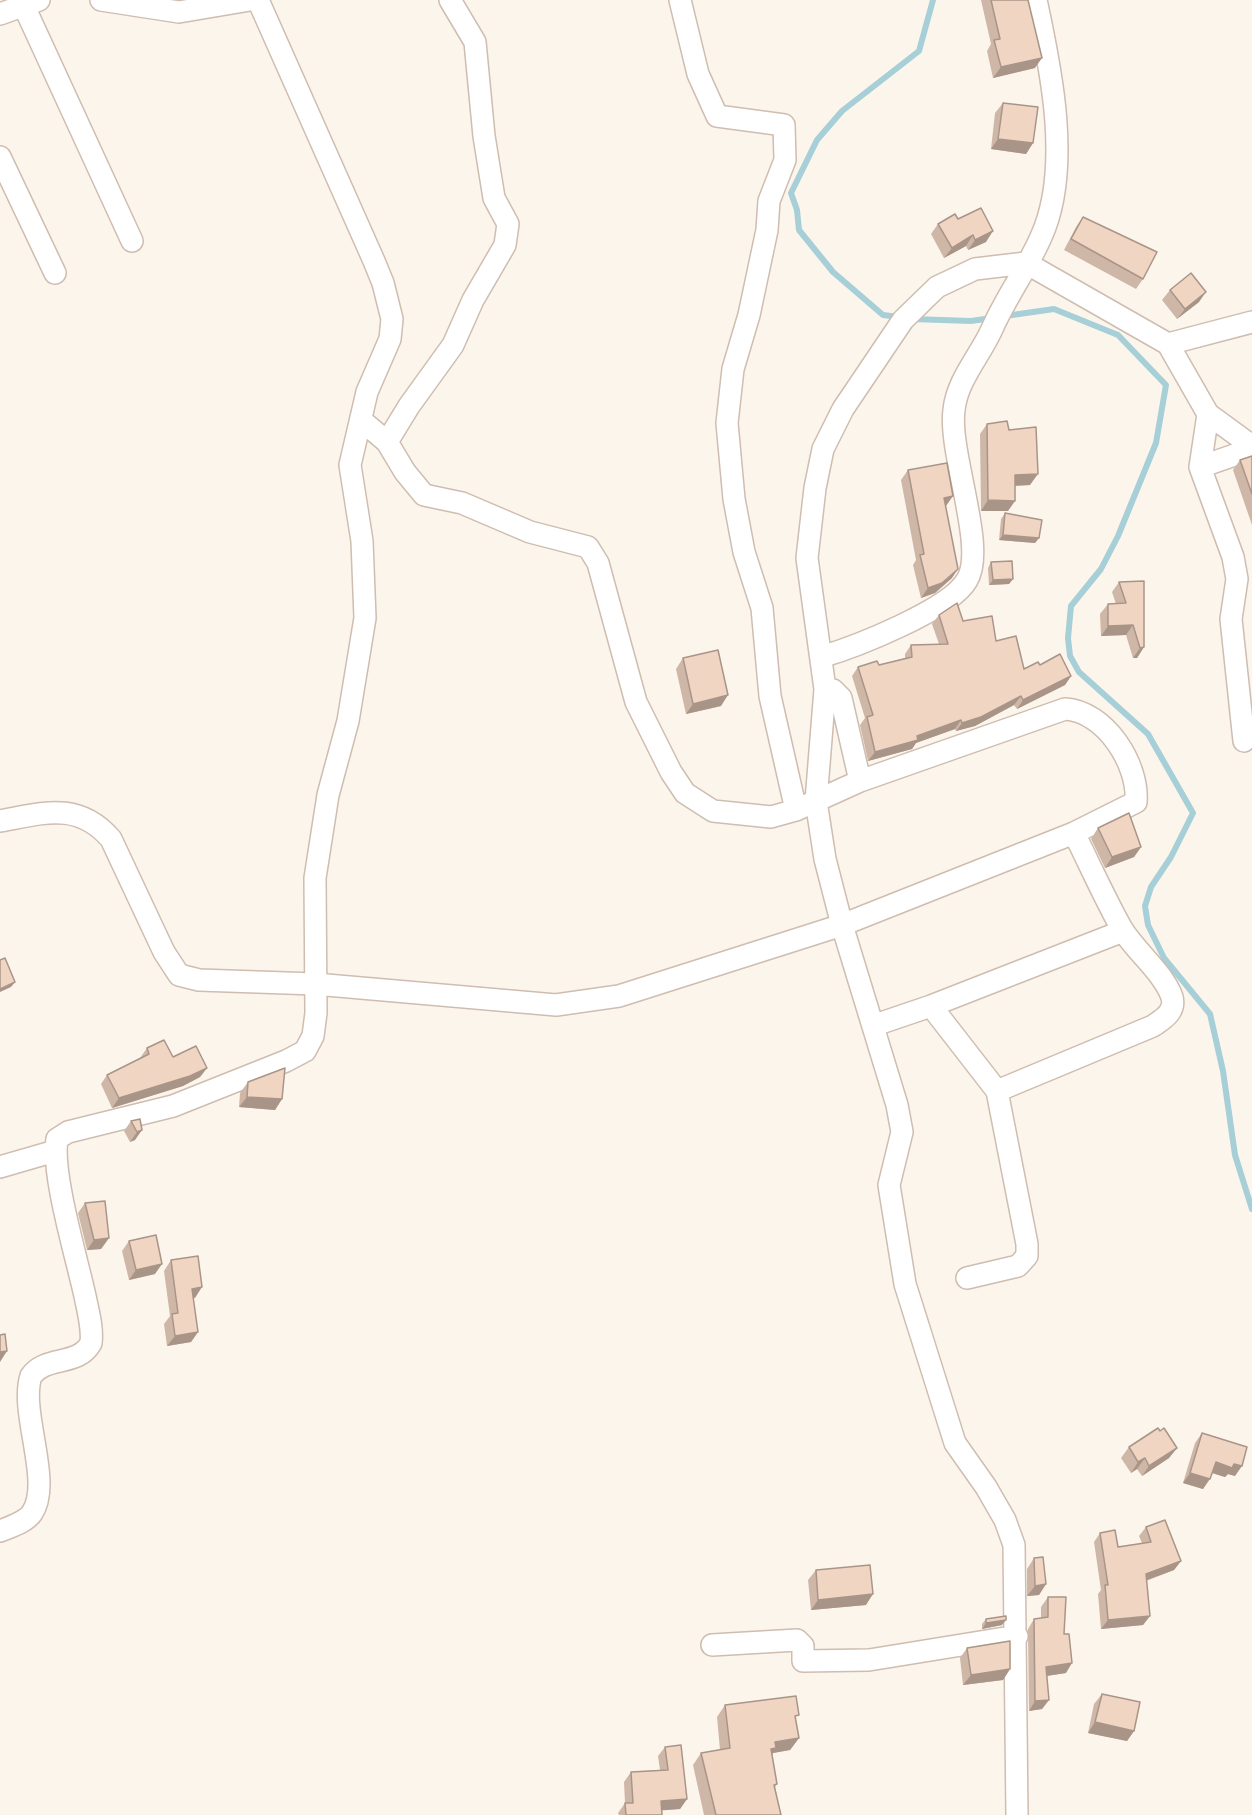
<!DOCTYPE html>
<style>
body{margin:0}
canvas{display:block;background:#fcf5eb}
</style>
<canvas width="1252" height="1815"></canvas>
<script>
const context = document.querySelector('canvas').getContext('2d');
context.lineJoin = 'round';
function stroke(path, color, width, dash) { context.strokeStyle = color; context.lineWidth = width; context.lineCap = dash ? 'butt' : 'round'; context.setLineDash(dash || []); context.stroke(path); }
function paint(path, color) { context.fillStyle = color; context.fill(path, 'evenodd'); }
const stream = new Path2D(`
 M1005,316l49,-7 64,26 48,50 -10,58 -38,93 -17,33 -30,37 -3,32 2,18 9,16 69,62 45,79 -22,44 -20,30 -6,19 3,19 16,33 46,56 13,57 12,84 17,54
 M899,317l-16,-2 -50,-43 -34,-42 -2,-20 -6,-17 26,-53 25,-29 77,-60 14,-51
 M912,319l59,2 21,-3`);
const minor = new Path2D(`
 M101,0l78,12 71,-12
 M680,0l18,74 19,42 67,9 1,35 -16,41 -2,29 -18,85 -16,54 -6,54 7,76 10,53 18,56 8,88 26,114
 M23,4l109,237
 M0,14l39,-14
 M0,157l55,116
 M1168,344l84,-22
 M1208,414l-8,53 33,90 4,22 -6,40 13,122
 M387,442l22,-36 44,-61 20,-45 32,-55 3,-21 -14,-26 -10,-62 -9,-94 -25,-42
 M1200,467l52,-18
 M821,657c34,-10 129,-47 146,-77 20,-32 -19,-128 -13,-170 3,-30 26,-54 38,-81 14,-32 35,-60 49,-92 31,-68 10,-168 -5,-237
 M825,689l8,1 8,8 19,83
 M0,821c44,-8 78,-20 111,18l53,113 15,23 20,5 116,4 241,21 63,-9 223,-71 232,-92 62,-31c3,-38 -31,-91 -71,-93l-205,72 -64,29 -25,7 -58,-6 -28,-18 -14,-21 -35,-70 -38,-139 -10,-16 -58,-15 -68,-29 -38,-8 -19,-23 -18,-30 -26,-22
 M931,1006l66,85 30,153v12l-9,10 -51,12
 M875,1025l56,-19 192,-75
 M997,1091l156,-65c10,-7 23,-14 19,-29 -9,-25 -36,-45 -50,-68 -17,-30 -32,-64 -48,-96
 M0,1167l55,-16
 M0,1531c10,-4 26,-9 32,-18 21,-31 -13,-101 -1,-137 15,-21 47,-9 60,-33 2,-15 -3,-32 -6,-47 -8,-37 -34,-123 -28,-157l11,-7 105,-26 113,-45 19,-10 8,-15 3,-23 -1,-135 13,-83 20,-74 17,-103 -3,-77 -12,-76 17,-73 23,-53 2,-20 -9,-36 -9,-22 -116,-261
 M712,1645l85,-5 6,6v15l66,-1 148,-24
 M1017,1815l-3,-270 -9,-25 -19,-33 -31,-44 -50,-159 -16,-99 13,-53 -5,-27 -55,-180 -17,-66 -9,-58 9,-112 -18,-131 8,-70 8,-39 20,-40 60,-89 34,-33 38,-18 51,-6 142,81 40,70 44,32`);
const wall = new Path2D(`
 M981,0h47l7,68 -42,10 -6,-27 4,-7z
 M1003,103l30,40 -7,11 -35,-5 4,-36z
 M1083,217l60,62 -7,10 -72,-39 12,-23z
 M958,219l28,23 -18,8 -2,-4 -22,12 -13,-24 7,-10z
 M1170,290l29,12 -22,17 -15,-19z
 M987,424l22,6 21,55 -15,1 -7,25h-27l-1,-77z
 M1252,456v69l-19,-55 7,-10z
 M908,470l38,36 6,72 -17,15 -14,5 -8,-33 3,-5 -15,-80z
 M1005,513l34,25 -4,5 -36,-3 2,-21z
 M991,562l22,17 -4,5 -20,1 -1,-17z
 M1119,582l25,65 -7,11h-4l-7,-23 -25,1 -1,-22 8,-10h8l-4,-12z
 M939,615l24,6 33,20 28,28 16,-4 31,11 -6,9 -48,24 -3,-4 -39,21 -19,5 -1,-2 -39,14 -4,6 -44,12 -8,-36 5,-7 -13,-42 6,-9 21,-2 26,-7v-4l6,-9 28,-1 -7,-20z
 M683,658l38,48 -35,8 -10,-45z
 M1098,828l43,19 -7,10 -29,11 -14,-29z
 M147,1048l60,20 -7,9 -17,9 -71,22 -11,-24 6,-9 33,-17z
 M248,1082l34,17 -7,11 -36,-3 1,-14z
 M140,1119l-5,21 -5,2 -6,-11 7,-10z
 M85,1203l24,35 -8,11 -14,1 -9,-37z
 M129,1241l26,33 -26,6 -7,-29z
 M171,1260l24,38h-2l5,34 -7,10 -24,4 -3,-22 6,-8 -6,-45z
 M1202,1433l33,43 -7,-2 -3,3 -13,-4 -9,16 -20,-6 12,-40z
 M1129,1447l48,1 -8,10 -27,18 -5,-7 -6,4 -10,-15z
 M1146,1527l35,34 -7,9 -28,11 4,35 -7,9 -42,4 -3,-35 3,-4 -7,-48 6,-9 18,14 24,-4 -3,-7z
 M1034,1558l12,26 -7,11 -12,1v-27z
 M816,1570l50,35 -55,5 -3,-30z
 M1048,1597l16,37 2,39 -19,3 2,24 -7,9 -13,2 -1,-82 6,-10 7,-1v-11z
 M986,1619l16,6 -20,4v-5z
 M967,1648l43,21 -7,11 -40,5 -3,-27z
 M1102,1694l32,37 -7,10 -39,-8 6,-29z
 M725,1705l71,15 3,18 -9,12 -17,3 -1,1 5,30 -2,3 6,28h-77l-11,-50 8,-12 19,-3 -3,-33z
 M665,1747l22,52 -7,10 -18,1v5h-43l-1,-2 7,-10 -1,-21 7,-10 29,-2 -2,-14z`);
const shadedWall = new Path2D(`
 M1042,58l-7,10 -42,10 8,-11z
 M998,139l35,4 -7,11 -35,-5z
 M993,231l-7,11 -18,8 7,-10z
 M973,235l-7,11 -22,12 8,-10z
 M1206,292l-7,10 -22,17 8,-10z
 M1038,474l-8,11 -22,1 7,-11z
 M953,496l-7,10 -9,2 7,-10z
 M988,500l27,1 -7,10h-27z
 M1003,535l36,3 -4,5 -36,-3z
 M958,569l-6,9 -17,15 -14,5 7,-10z
 M1013,579l-4,5 -20,1 4,-5z
 M1133,625l-7,10 -25,1 7,-10z
 M1144,647l-7,11h-4l7,-10z
 M1071,676l-6,9 -48,24 6,-9z
 M728,695l-7,11 -35,8 7,-10z
 M1021,696l-7,9 -39,21 -19,5 6,-8z
 M961,720l-6,9 -39,14 -4,6 -44,12 7,-9z
 M1141,847l-7,10 -29,11 7,-11z
 M15,982l-4,5 -11,5v-3z
 M207,1068l-7,9 -17,9 -71,22 7,-10z
 M247,1097l35,2 -7,11 -36,-3z
 M142,1130l-7,10 -5,2 7,-10z
 M109,1238l-8,11 -14,1 7,-10z
 M162,1264l-7,10 -26,6 7,-10z
 M202,1287l-7,11 -10,1 7,-10z
 M198,1332l-7,10 -24,4 8,-10z
 M7,1351l-7,11v-10z
 M1177,1448l-8,10 -27,18 7,-10z
 M1145,1458l-8,11 -6,4 7,-11z
 M1216,1462l18,2 8,2 -7,10 -7,-2 -3,3 -16,-5z
 M1190,1473l20,6 -7,10 -20,-6z
 M1181,1561l-7,9 -35,13 7,-9z
 M1046,1584l-7,11 -12,1 8,-10z
 M873,1594l-7,11 -55,5 7,-10z
 M1150,1616l-7,9 -42,4 7,-9z
 M1006,1620l-4,5 -20,4 4,-6z
 M1072,1663l-6,10 -27,4 7,-10z
 M1010,1669l-7,11 -40,5 8,-10z
 M1049,1700l-7,9 -13,2 6,-10z
 M1095,1722l39,9 -7,10 -39,-8z
 M799,1738l-9,12 -17,3 -5,7 -5,1 12,-19z
 M687,1799l-7,10 -26,2 7,-10z`);
const building = new Path2D(`
 M991,0h37l14,58 -41,9 -7,-27 6,-1z
 M1003,103l35,4 -5,36 -35,-4z
 M981,208l12,23 -18,9 -2,-5 -21,13 -14,-24 17,-10 3,5z
 M1083,217l74,35 -14,27 -72,-40z
 M1191,273l15,19 -21,17 -15,-19z
 M1007,421l2,9 27,-3 2,47 -23,1v26l-27,-1 -1,-76z
 M1252,456v38l-12,-34z
 M947,463l6,33 -9,2 14,71 -16,14 -14,5 -8,-33 4,-1 -16,-84z
 M1005,513l37,7 -3,18 -36,-3z
 M1012,561l1,18 -20,1 -2,-18z
 M1144,581v66l-4,1 -7,-23 -25,1v-22l18,-1 -7,-21z
 M957,603l6,18 29,-5 4,25 20,-5 8,33 14,-7 2,3 20,-11 11,22 -48,24 -2,-4 -40,21 -19,6 -1,-3 -44,16 1,4 -43,12 -8,-35 6,-2 -15,-48 19,-6 2,4 33,-8 -1,-12 37,-1 -9,-29z
 M718,650l10,45 -35,9 -10,-46z
 M1129,813l12,34 -29,10 -14,-29z
 M5,958l10,24 -15,7v-29z
 M164,1040l9,17 23,-11 11,22 -17,8 -71,22 -12,-23 42,-21 -2,-6z
 M285,1068l-3,31 -35,-2 1,-15z
 M140,1119l2,11 -5,2 -6,-11z
 M105,1201l4,37 -15,2 -9,-37z
 M156,1235l6,29 -26,6 -7,-29z
 M198,1256l4,31 -10,2 6,43 -23,4 -3,-22 6,-1 -7,-53z
 M5,1334l2,17 -7,1v-17z
 M1158,1428l2,3 4,-3 13,20 -28,18 -4,-8 -7,4 -9,-15z
 M1202,1433l45,14 -5,19 -8,-2 -2,4 -16,-6 -6,17 -20,-6z
 M1165,1520l16,41 -35,13 4,42 -42,4 -3,-35h3l-8,-52 15,-3 3,17 33,-5 -5,-15z
 M1043,1557l3,27 -11,2 -1,-28z
 M870,1565l3,29 -55,6 -2,-30z
 M1048,1597h18l-2,37h5l3,29 -26,4 3,33 -14,1 -1,-82 14,-2z
 M1006,1616v4l-20,3v-4z
 M1010,1641v28l-39,6 -4,-27z
 M1102,1694l38,8 -6,29 -39,-9z
 M796,1696l3,19 -4,1 4,22 -24,4 1,6 -5,1 6,35 -3,1 7,30h-65l-15,-62 29,-5 -5,-43z
 M681,1745l6,54 -26,2 1,14h-36l-1,-12h8l-2,-31 37,-2 -3,-23z`);
stroke(stream, '#a6cfd7', 6);
stroke(minor, '#cebdb0', 24);
stroke(minor, '#fff', 21);
paint(wall, '#cfb7a8');
paint(shadedWall, '#a99588');
paint(building, '#f1d5c3');
stroke(building, '#a99588', 1.5);
</script>
